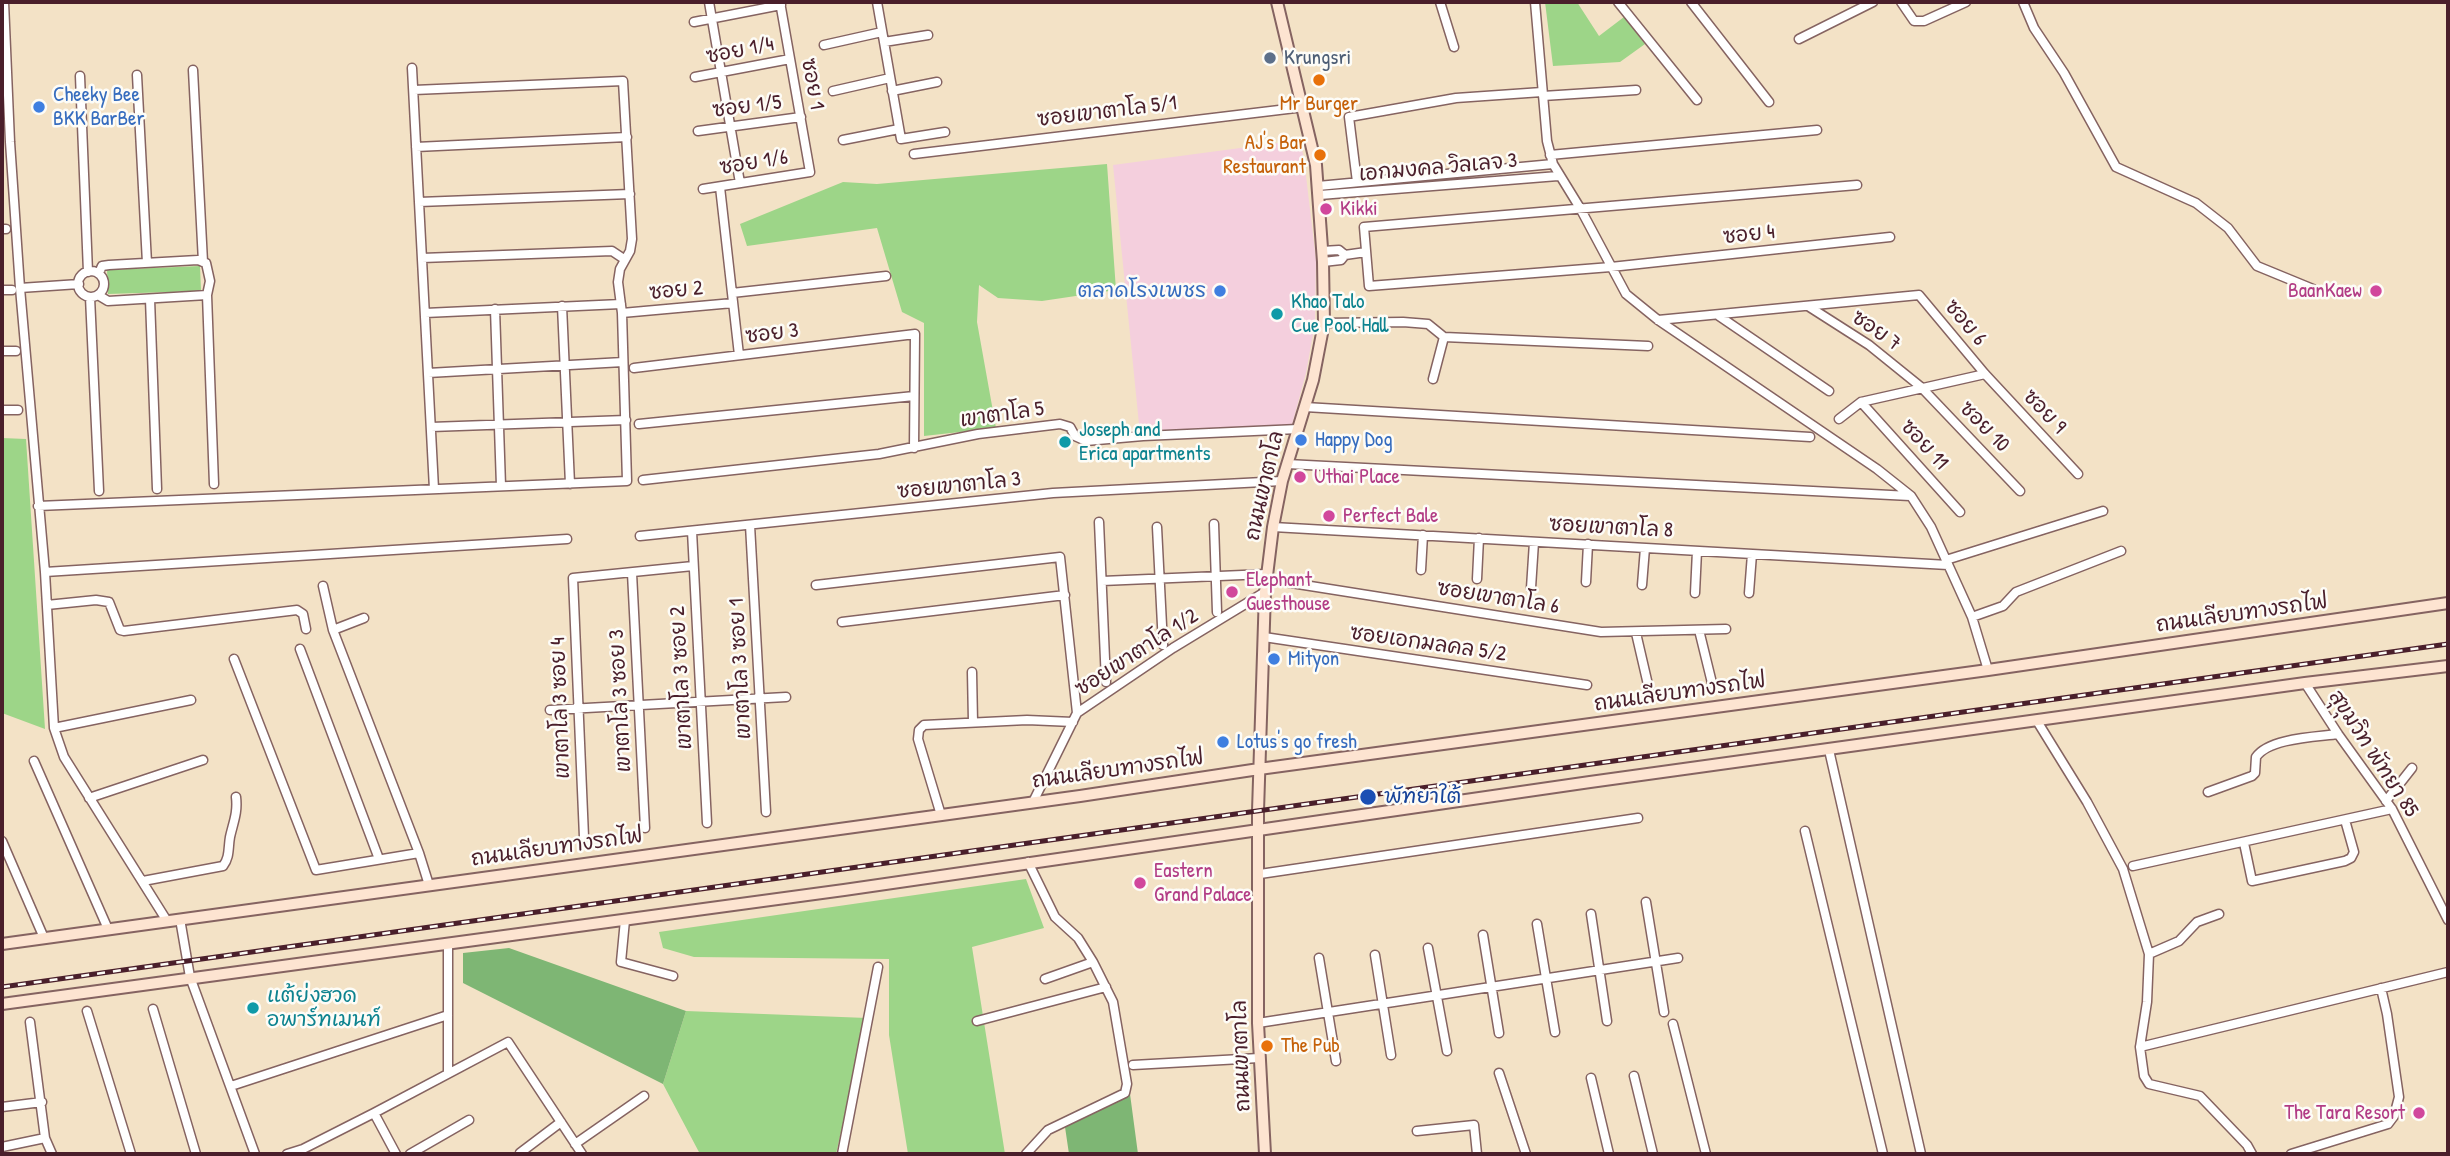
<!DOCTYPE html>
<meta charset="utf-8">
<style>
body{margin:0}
#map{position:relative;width:2450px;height:1156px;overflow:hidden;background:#f3e2c6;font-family:"Patrick Hand",sans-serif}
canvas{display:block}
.frame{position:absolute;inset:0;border:4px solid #4a1f2b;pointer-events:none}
</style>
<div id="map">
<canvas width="2450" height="1156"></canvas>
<div class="frame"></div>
</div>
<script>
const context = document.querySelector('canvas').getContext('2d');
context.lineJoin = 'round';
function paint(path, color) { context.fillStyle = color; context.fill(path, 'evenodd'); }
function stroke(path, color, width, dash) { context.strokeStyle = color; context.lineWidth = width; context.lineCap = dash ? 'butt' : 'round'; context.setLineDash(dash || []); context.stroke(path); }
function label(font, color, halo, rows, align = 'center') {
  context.font = font + ' "Patrick Hand","Playpen Sans Thai",sans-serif'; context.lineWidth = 5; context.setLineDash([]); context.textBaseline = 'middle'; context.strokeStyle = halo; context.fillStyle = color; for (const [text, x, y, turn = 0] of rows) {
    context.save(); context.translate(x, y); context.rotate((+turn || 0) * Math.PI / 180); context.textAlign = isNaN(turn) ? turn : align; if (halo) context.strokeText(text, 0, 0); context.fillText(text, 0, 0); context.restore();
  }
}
const built = new Path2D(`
 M1300,140l4,19 12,101 -1,63 -9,50 -14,52 -152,9 -27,-269z`);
const green = new Path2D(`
 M1545,2h32l22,34 25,-19 21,27 -25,18 -67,4z
 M1107,164l9,126 -74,11 -44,-3 -19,-13 -2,37 19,106 -72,8v-113l-22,-11 -25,-84 -130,18 -7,-22 103,-42 34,2z
 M200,266l1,25 -93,3 -1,-24z
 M2,438l24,1 19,290 -43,-16z
 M1026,879l18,49 -72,19 33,207h-97l-19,-119v-76l-195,-2 -31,-9 -4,-16z
 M686,1011l181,7 -31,136h-136l-37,-70z`);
const forest = new Path2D(`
 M509,948l177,63 -23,73 -200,-101v-30z
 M1130,1094l8,60h-69l-4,-27z`);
const street = new Path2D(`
 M4,2l6,140 10,146 25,284 9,156 10,29 103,164
 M709,2l31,181
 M877,2l24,137 44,-7
 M1440,2l14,45
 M1535,2l12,139 6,23 27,44 46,86 32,26 219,149 34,27 20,31 41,90 16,53
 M1618,2l79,98
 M1691,2l78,100
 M1901,2l13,19h10l42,-19
 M2023,2l11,26 30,45 52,94 80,36 32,25 29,38 56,23
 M694,22l87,-17
 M1799,39l74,-37
 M884,42l44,-7
 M824,45l58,-13
 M412,68l22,421
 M193,70l10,192
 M137,75l10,188
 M80,76l8,196
 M695,77l95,-18
 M833,91l57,-13
 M892,91l45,-9
 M1543,96l93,-6
 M698,131l103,-14
 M843,140l56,-11
 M416,147l211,-10
 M914,154l390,-47
 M1550,155l267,-25
 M1357,182l-8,-65 107,-19 86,-6
 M1857,185l-493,42 5,59 242,-19 279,-30
 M1318,186l235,-22
 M720,187l19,168
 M703,189l107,-17 -30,-170
 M1320,195l238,-19
 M419,202l211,-8
 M2,229h4
 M1322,251l17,-1 6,5
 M422,258l190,-7 12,8
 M1323,262l18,-2 4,-5 21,-3
 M78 284a13 13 0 1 1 26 0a13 13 0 1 1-26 0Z
 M99,273l3,-7 7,-1 89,-5 8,3 4,18 -3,14 7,189
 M20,288l59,-4
 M2,290h10
 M732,293l154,-17
 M98,295l10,6 99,-6
 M90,297l9,194
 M150,299l7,190
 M562,306l8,178
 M1808,306l61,39 52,42 99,104
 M495,309l6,177
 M425,313l196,-9
 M622,313l111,-10
 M1719,316l110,75
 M1658,320l261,-25 66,79 93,100
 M1324,323l79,-1 25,2 16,13 204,9
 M2,351h14
 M634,368l281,-34 -1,114
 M428,373l195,-11
 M1433,379l11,-42
 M1861,402l99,110
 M1305,407l505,30
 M2,410h16
 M1839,419l22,-17 124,-28
 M639,424l275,-28
 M431,427l195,-7
 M1287,464l623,32
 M643,480l236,-26 99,-20 82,-10 10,3 5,9 11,5 57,-5 155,-7
 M38,506l589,-25 -5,-168 -4,-31 2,-13 10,-18 2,-12 -9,-158 -209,9
 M1099,522l7,160
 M1214,524l3,88
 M750,525l16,287
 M1157,527l6,118
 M1273,527l675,38
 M692,531l15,292
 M640,536l413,-43 229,-12
 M1946,560l157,-49
 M1421,570l2,-35
 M45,572l522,-33
 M632,573l13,255
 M1266,579l335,53 125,-3
 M1477,579l2,-41
 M1102,581l164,-7
 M1586,582l2,-38
 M816,585l244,-28 17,156
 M1642,585l3,-37
 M323,586l10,44
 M1531,588l3,-46
 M1695,593l2,-42
 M1749,593l3,-39
 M47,605l49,-5 13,2 11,28 4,1 173,-21 6,4 3,15
 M1972,617l31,-11 13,-14 105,-41
 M364,618l-31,12 86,223 10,32
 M842,622l223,-27
 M1699,630l13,53
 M1636,633l13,56
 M1264,637l323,48
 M300,649l79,210
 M234,659l82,211 103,-17
 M972,672l1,50
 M2305,683l33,51 54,75 56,111
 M550,710l236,-13
 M2037,721l50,81 36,67 26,85 -2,48 -7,45
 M54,728l137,-28
 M1829,750l92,404
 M34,761l74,168
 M2208,792l44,-16 3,-3 1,-16c13,-19 60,-20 82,-23
 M89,798l114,-38
 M2386,801l26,-33
 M1033,802l44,-89 96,-65 92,-56
 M941,815l-23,-76 1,-9 5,-5 103,-5 46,2
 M1805,831l78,323
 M584,837l-11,-259 120,-12
 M2,841l42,97
 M2244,843l8,38 93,-20 6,-3 3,-6 -9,-32
 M2133,866l259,-57
 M1260,874l378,-56
 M143,881l80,-15c7,-9 5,-18 7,-29 3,-14 8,-24 6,-40
 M1646,902l18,110
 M1591,914l16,107
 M180,919l10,58 65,177
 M625,920l-4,42 52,14
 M1537,924l18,108
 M1483,935l16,98
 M448,943v129
 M1428,948l19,103
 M2149,954l30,-13 18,-19 22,-8
 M1375,955l16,100
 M1319,958l17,103
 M1045,979l48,-17
 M153,1009l43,145
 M87,1011l44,143
 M977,1021l129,-34
 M30,1022l15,116 7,16
 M1258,1023l420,-65
 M1673,1024l33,130
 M1133,1065l126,-7
 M1499,1073l27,81
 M1634,1076l19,78
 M1591,1078l18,76
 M231,1086l217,-71
 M2,1107l40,-5
 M374,1113l22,41
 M1417,1131l57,-6 3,29
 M575,1144l69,-48
 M2,1147l43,-9
 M520,1153l41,-31
 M287,1154l16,-5 71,-36 134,-71 74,112
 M410,1154l59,-34
 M842,1154l36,-187
 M1026,1154l22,-24 77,-37 2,-9 -14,-82 -20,-40 -15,-24 -23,-21 -27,-55
 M2252,1154l-5,-9 -47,-49 -51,-12 -5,-8 -4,-29 308,-75
 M2291,1154l97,-30 6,-8 5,-19 -12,-83 -6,-26`);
const secondary = new Path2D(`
 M2,944l1078,-148 179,-27 729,-99 460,-67
 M2,1004l842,-114 746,-108 715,-99 143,-17
 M1265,1154l-7,-131v-212l7,-219 8,-65 9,-46 31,-101 11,-57 -1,-61 -7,-97 -39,-163`);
const rail = new Path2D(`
 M2,987l2446,-343`);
const markers = [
 [1270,58,7,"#5c6f8a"],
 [1319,80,7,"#e8710a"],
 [39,107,7,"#3f7fe0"],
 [1320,155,7,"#e8710a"],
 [1326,209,7,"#d1479c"],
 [1220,291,7,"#3f7fe0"],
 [2376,291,7,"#d1479c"],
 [1277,314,7,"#0f9aa8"],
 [1301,440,7,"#3f7fe0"],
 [1065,442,7,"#0f9aa8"],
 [1300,477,7,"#d1479c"],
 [1329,516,7,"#d1479c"],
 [1232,592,7,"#d1479c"],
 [1274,659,7,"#3f7fe0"],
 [1223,742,7,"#3f7fe0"],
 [1368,797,9,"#1a4fb4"],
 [1140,883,7,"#d1479c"],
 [253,1008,7,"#0f9aa8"],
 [1267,1046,7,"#e8710a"],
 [2419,1113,7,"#d1479c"]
];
const streetNames = [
 ["ซอย 1/4",740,51,-11],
 ["ซอย 1",812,84,80],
 ["ซอย 1/5",747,107,-7],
 ["ซอยเขาตาโล 5/1",1107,112,-7],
 ["ซอย 1/6",754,163,-9],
 ["เอกมงคล วิลเลจ 3",1438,168,-5],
 ["ซอย 4",1749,235,-6],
 ["ซอย 2",676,291,-5],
 ["ซอย 6",1965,323,50],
 ["ซอย 7",1876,331,35],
 ["ซอย 3",772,334,-7],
 ["ซอย 9",2044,412,47],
 ["เขาตาโล 5",1002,415,-8],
 ["ซอย 10",1984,427,46],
 ["ซอย 11",1924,445,48],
 ["ซอยเขาตาโล 3",959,486,-6],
 ["ถนนเขาตาโล",1265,486,-77],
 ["ซอยเขาตาโล 8",1611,528,3],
 ["ซอยเขาตาโล 6",1498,598,9],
 ["ถนนเลียบทางรถไฟ",2242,614,-8],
 ["ซอยเอกมลคล 5/2",1428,644,8],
 ["ซอยเขาตาโล 1/2",1137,653,-33],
 ["เขาตาโล 3 ซอย 1",741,669,-93],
 ["เขาตาโล 3 ซอย 2",682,678,-93],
 ["ถนนเลียบทางรถไฟ",1680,693,-8],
 ["เขาตาโล 3 ซอย 3",621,701,-93],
 ["เขาตาโล 3 ซอย 4",561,708,-92],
 ["สุขุมวิท พัทยา 85",2373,754,57],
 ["ถนนเลียบทางรถไฟ",1118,770,-8],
 ["ถนนเลียบทางรถไฟ",557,848,-8],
 ["ถนนเขาตาโล",1242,1056,-92]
];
const serviceNames = [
 ["Krungsri",1284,58]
];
const shopNames = [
 ["Cheeky Bee",53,95],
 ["BKK BarBer",53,119],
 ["ตลาดโรงเพชร",1206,291,"right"],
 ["Happy Dog",1315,440],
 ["Mityon",1288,659],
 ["Lotus's go fresh",1237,742]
];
const foodNames = [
 ["Mr Burger",1319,104],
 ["AJ's Bar",1306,143,"right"],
 ["Restaurant",1306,167,"right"],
 ["The Pub",1281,1046,"left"]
];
const hotelNames = [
 ["Kikki",1340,209],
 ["BaanKaew",2362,291,"right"],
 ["Uthai Place",1314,477],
 ["Perfect Bale",1343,516],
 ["Elephant",1246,580],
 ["Guesthouse",1246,604],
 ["Eastern",1154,871],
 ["Grand Palace",1154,895],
 ["The Tara Resort",2405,1113,"right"]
];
const cultureNames = [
 ["Khao Talo",1291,302],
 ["Cue Pool Hall",1291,326],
 ["Joseph and",1079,430],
 ["Erica apartments",1079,454],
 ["แต้ย่งฮวด",267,996],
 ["อพาร์ทเมนท์",267,1020]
];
const transitNames = [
 ["พัทยาใต้",1384,797]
];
paint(built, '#f4cfdd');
paint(green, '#9dd588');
paint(forest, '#7eb674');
stroke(street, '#856361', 11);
stroke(secondary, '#856361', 14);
stroke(street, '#fff', 8);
stroke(secondary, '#fde4d1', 10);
stroke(rail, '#4a1f2b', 5);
stroke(rail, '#fdfcf7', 2.5, [8]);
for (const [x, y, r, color] of markers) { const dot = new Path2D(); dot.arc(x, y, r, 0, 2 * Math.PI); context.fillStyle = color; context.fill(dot); stroke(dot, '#fdfcf7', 2.5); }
label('21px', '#4a1f2b', '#fdfcf7', streetNames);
label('21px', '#4e5e75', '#fdfcf7', serviceNames, 'left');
label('21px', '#366cbe', '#fdfcf7', shopNames, 'left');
label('21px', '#c56008', '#fdfcf7', foodNames);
label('21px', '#b23c85', '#fdfcf7', hotelNames, 'left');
label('21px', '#0d838f', '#fdfcf7', cultureNames, 'left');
label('21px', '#164399', '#fdfcf7', transitNames, 'left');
</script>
